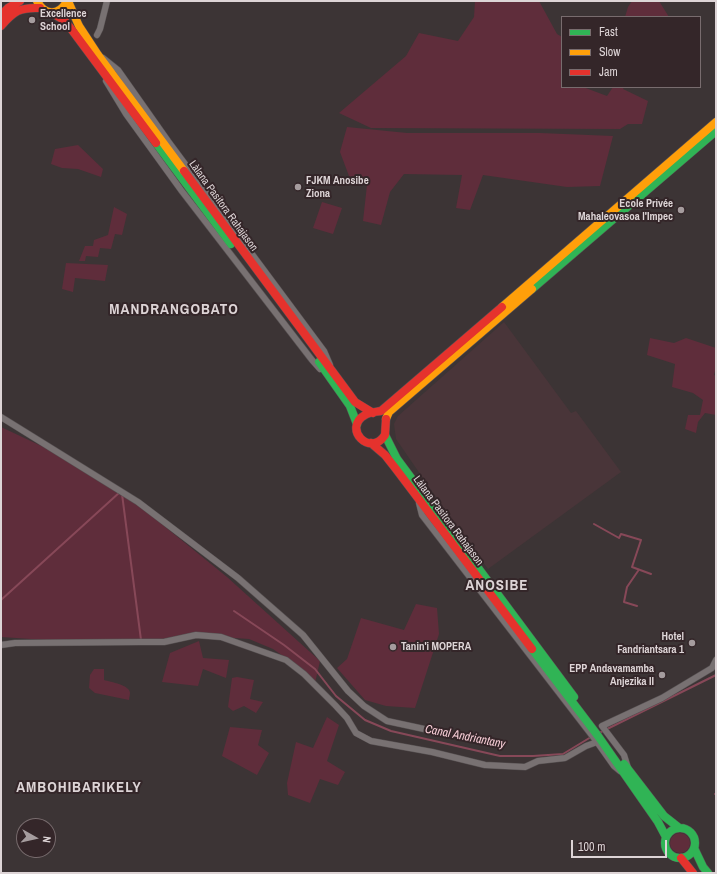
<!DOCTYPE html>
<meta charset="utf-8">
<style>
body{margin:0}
#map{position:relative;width:717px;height:874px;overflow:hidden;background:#3c3435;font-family:"Archivo Narrow",sans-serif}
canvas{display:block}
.frame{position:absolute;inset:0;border:2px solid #ddd4d6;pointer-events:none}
.legend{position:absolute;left:561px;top:16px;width:140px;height:72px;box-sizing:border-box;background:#342629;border:1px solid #786c6e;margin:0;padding:5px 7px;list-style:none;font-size:12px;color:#ddd4d6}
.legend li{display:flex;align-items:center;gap:8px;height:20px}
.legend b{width:20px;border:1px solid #786c6e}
.north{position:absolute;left:16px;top:818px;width:40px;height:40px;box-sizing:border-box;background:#342629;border:1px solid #786c6e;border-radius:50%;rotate:98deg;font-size:11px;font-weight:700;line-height:16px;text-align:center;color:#ddd4d6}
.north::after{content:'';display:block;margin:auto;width:14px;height:18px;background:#a59c9e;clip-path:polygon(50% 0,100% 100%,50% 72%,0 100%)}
.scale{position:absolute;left:571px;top:840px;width:96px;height:18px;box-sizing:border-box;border:2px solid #ddd4d6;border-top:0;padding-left:5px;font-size:12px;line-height:14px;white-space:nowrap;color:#ddd4d6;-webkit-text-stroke:3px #342629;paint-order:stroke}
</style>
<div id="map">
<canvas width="717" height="874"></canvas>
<div class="frame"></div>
<ul class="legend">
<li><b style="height:5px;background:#30b455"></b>Fast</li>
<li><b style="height:5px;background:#ff9f0a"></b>Slow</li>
<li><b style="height:5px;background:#e5322d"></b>Jam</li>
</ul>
<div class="north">N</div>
<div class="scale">100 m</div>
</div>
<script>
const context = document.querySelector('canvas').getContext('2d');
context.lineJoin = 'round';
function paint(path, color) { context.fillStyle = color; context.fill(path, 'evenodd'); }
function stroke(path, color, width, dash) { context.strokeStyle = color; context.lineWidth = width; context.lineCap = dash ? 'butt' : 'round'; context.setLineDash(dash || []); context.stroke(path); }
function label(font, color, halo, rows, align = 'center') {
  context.font = font + ' "Archivo Narrow",sans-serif'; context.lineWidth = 4; context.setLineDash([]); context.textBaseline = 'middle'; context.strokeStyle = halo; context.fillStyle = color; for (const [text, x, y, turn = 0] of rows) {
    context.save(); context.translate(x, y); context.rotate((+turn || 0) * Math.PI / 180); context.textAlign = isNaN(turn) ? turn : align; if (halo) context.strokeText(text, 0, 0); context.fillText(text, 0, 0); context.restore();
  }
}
const built = new Path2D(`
 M504,322l67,91 5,-2 45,61 -133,97 -30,-40 -62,-90 -2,-15 4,-8z`);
const green = new Path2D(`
 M475,1h64l18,33 5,3v50h21l24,9 6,-9h11l-1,2 25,12 -6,23h-14l-8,5 -249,-1 -32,-15 67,-57 13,-23 39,8 16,-24z
 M632,1h27l10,16h-44l3,-10z
 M347,127l60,6h133l73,3 -13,50 -33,1 -84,-12 -13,35 -14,-2 6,-33 -58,-1 -14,18 -9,33 -18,-4 4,-36 -18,-9 -9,-24z
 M78,145l25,24 -2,8 -23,-8 -16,-1 -11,-4 4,-15z
 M322,202l20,6 -9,26 -20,-6z
 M114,207l13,7 -5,21 -7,-1 -4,15 -11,-1 -2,9 -12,-1 -1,5h-6l6,-15h8l1,-6 14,-5z
 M66,263l42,2 -3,16 -30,-3 -2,14 -11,-3z
 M650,338l24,5 12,-5 30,10v19l-2,8 2,1v39l-11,-2 -7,9 -2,11 -11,-4 3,-14h12l3,-15 -10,-7 -21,-6 3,-23 -28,-9z
 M1,427l51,24 69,40 106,86 93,84 -5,22 -15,-15 -27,-19 -24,-10 -58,-4 -71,10 -119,-8z
 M416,604l21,4 2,26 -24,74 -29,-2 -21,-6 -28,-32 10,-9 14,-41 43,12z
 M199,641l4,17 26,2 -3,18 -23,-9 -5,17 -36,-4 8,-29z
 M94,669h10v11c7,2 26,5 26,13 0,2 -1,5 -1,7l-34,-7 -6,-5 1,-13z
 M237,677l17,3 -4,19 13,3 -7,11 -12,-7 -11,5 -5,-4 4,-29z
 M327,717l12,8 -12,36 18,11 -7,13 -18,-6 -10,24 -22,-8 -1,-12 9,-41 17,6z
 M230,727l32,3 -4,15 11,8 -12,22 -35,-19z
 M670 843a10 10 0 1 1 20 0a10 10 0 1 1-20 0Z`);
const stream = new Path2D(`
 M122,494l19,146
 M594,524l25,14 2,-4 20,6 -9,27 19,7
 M1,600l119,-108
 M637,606l-13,-4 3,-15 11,-16
 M234,611l50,34 31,24 21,27 29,24 26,11 109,25h33l30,-2 28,-17
 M599,733l117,-58
 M715,794h1`);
const street = new Path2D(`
 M97,35l3,-6 7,-28
 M103,58l15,12 50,71 156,210 6,14
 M106,81l20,33 55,76 131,170 8,9
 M1,417l137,85 100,76 65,57 45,56 16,15 23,15 51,11
 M419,503l3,12 175,227 17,24 6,5
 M1,645l14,-2 126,-1h23l32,-7 25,2 65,23 18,14 31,31 12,13 9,15 15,8 61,11 53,13 40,2 13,-6 27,-3 21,-12 11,-4
 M628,768l-4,-13 -22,-29 60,-28 50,-30 4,-8`);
const fast = new Path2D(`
 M156,143l75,101
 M532,289l184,-158
 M319,362l31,44 7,18
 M385,435l12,24 177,238
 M532,649l66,87 60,86 8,15
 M624,764l40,52 14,11
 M665 843a15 15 0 1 1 30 0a15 15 0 1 1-30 0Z
 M694,848l9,19 5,6`);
const slow = new Path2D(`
 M37,1c8,15 22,15 30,0
 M68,1l11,25 19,29 86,116
 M502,307l214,-185
 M386,419l3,-7 143,-123`);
const jam = new Path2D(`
 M52,13l12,7 8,10 84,113
 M1,15l7,-7 12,-7
 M1,26c13,-15 19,-19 39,-18
 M184,171l171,231 18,11
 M386,419l-1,16c-15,23 -43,-7 -20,-20 5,-3 11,-3 16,-4l121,-104
 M371,443l14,12 11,14 136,180
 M681,858l12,15`);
const markers = [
 [32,20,4,"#a59c9e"],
 [298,187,4,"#a59c9e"],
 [681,210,4,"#a59c9e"],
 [692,643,4,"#a59c9e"],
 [393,647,4,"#a59c9e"],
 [662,675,4,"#a59c9e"]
];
const poiNames = [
 ["Excellence",40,14],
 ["School",40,27],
 ["FJKM Anosibe",306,181],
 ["Ziona",306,194],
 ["Ecole Privée",673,204,"right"],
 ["Mahaleovasoa l'Impec",673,217,"right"],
 ["Hotel",684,637,"right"],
 ["Fandriantsara 1",684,650,"right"],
 ["Tanin'i MOPERA",401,647],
 ["EPP Andavamamba",654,669,"right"],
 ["Anjezika II",654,682,"right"]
];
const streetNames = [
 ["Làlana Pasitora Rahajason",223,206,54],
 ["Làlana Pasitora Rahajason",448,521,53]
];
const waterNames = [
 ["Canal Andriantany",465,737,11]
];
const districtNames = [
 ["MANDRANGOBATO",174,310],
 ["ANOSIBE",497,586],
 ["AMBOHIBARIKELY",79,788]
];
paint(built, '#493539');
paint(green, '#5f2d3b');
stroke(stream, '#874858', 2);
stroke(street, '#575152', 7);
stroke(fast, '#575152', 9);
stroke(slow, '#575152', 9);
stroke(jam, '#575152', 9);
stroke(street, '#787172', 6);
stroke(fast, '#30b455', 8);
stroke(slow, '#ff9f0a', 8);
stroke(jam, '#e5322d', 8);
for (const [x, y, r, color] of markers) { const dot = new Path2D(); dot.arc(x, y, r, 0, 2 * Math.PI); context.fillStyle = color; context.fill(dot); stroke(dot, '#342629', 1.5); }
label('bold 11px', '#ddd4d6', '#342629', poiNames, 'left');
label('11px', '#ddd4d6', '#342629', streetNames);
label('italic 12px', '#f9cfd8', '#342629', waterNames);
context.letterSpacing = '1px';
label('bold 15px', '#ddd4d6', '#342629', districtNames);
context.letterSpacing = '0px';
</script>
